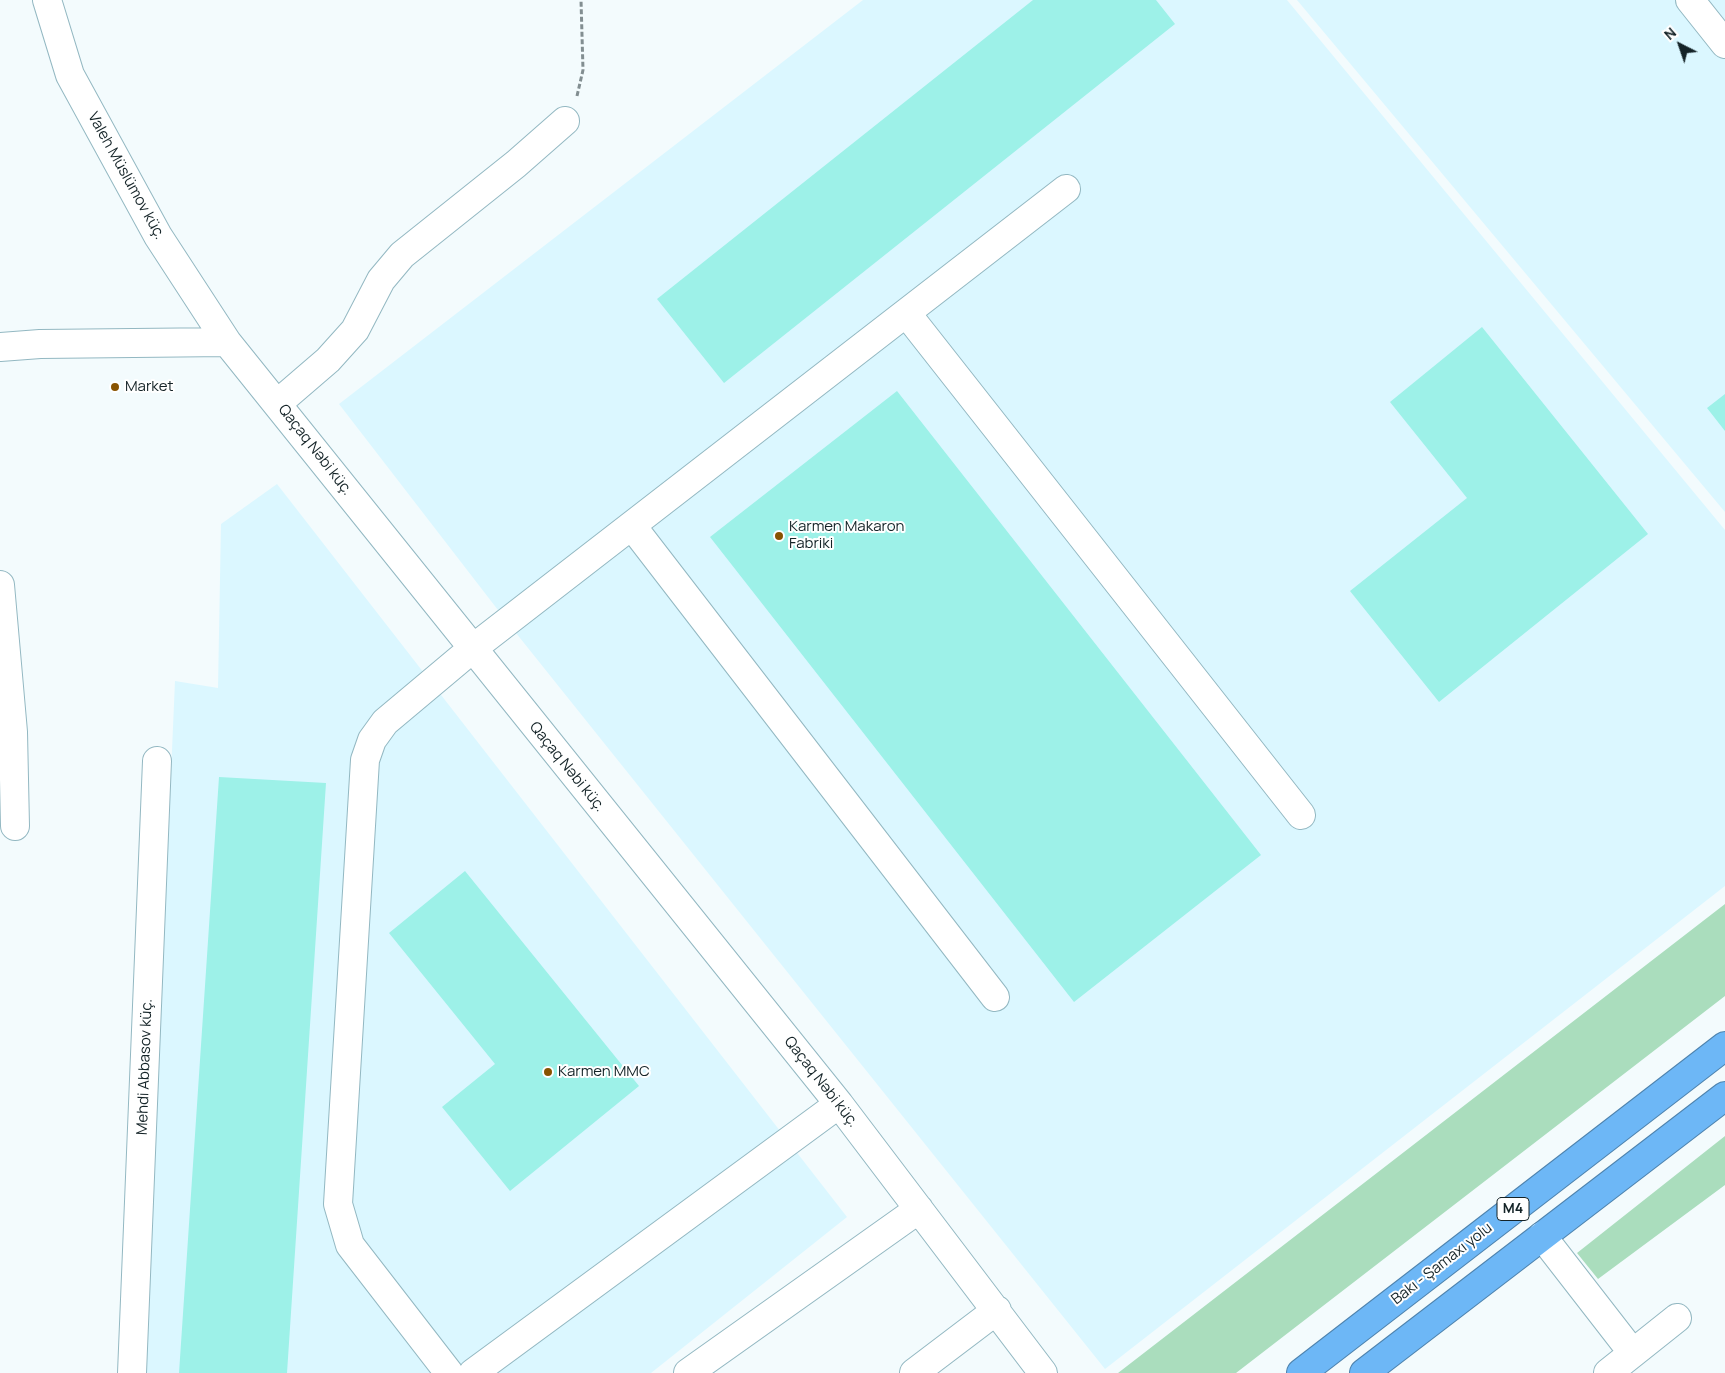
<!DOCTYPE html>
<meta charset="utf-8">
<style>
body{margin:0}
#map{position:relative;width:1725px;height:1373px;overflow:hidden;background:#f3fbfd;font-family:Manrope,sans-serif}
canvas{display:block}
.north{position:absolute;left:1655px;top:20px;width:50px;height:50px;-webkit-text-stroke:4px #fff;paint-order:stroke;rotate:319deg;font-size:14px;font-weight:700;line-height:20px;text-align:center;color:#142327}
.north::after{content:'';display:block;margin:auto;width:18px;height:22px;background:#142327;clip-path:polygon(50% 0,100% 100%,50% 72%,0 100%)}
</style>
<div id="map">
<canvas width="1725" height="1373"></canvas>
<div class="north">N</div>
</div>
<script>
const context = document.querySelector('canvas').getContext('2d');
context.lineJoin = 'round';
function paint(path, color) { context.fillStyle = color; context.fill(path, 'evenodd'); }
function stroke(path, color, width, dash) { context.strokeStyle = color; context.lineWidth = width; context.lineCap = dash ? 'butt' : 'round'; context.setLineDash(dash || []); context.stroke(path); }
function label(font, color, halo, rows, align = 'center') {
  context.font = font + ' Manrope,sans-serif'; context.lineWidth = 4; context.setLineDash([]); context.textBaseline = 'middle'; context.strokeStyle = halo; context.fillStyle = color; for (const [text, x, y, turn = 0] of rows) {
    context.save(); context.translate(x, y); context.rotate((+turn || 0) * Math.PI / 180); context.textAlign = isNaN(turn) ? turn : align; if (halo) context.strokeText(text, 0, 0); context.fillText(text, 0, 0); context.restore();
  }
}
const built = new Path2D(`
 M863,0h424l438,530v356l-620,483 -597,-746 -169,-219z
 M1297,0h428v512z
 M277,484l570,733 -196,156h-506l30,-692 43,7 3,-164z`);
const green = new Path2D(`
 M1725,904v92l-489,377h-118z
 M1725,1136v49l-127,94 -21,-26z`);
const building = new Path2D(`
 M1033,0h123l19,24 -451,359 -67,-84z
 M1482,327l166,207 -209,168 -89,-111 117,-93 -77,-96z
 M897,391l364,464 -187,147 -364,-465z
 M1725,394v37l-18,-23z
 M219,777l107,6 -39,590h-108z
 M465,871l174,215 -129,105 -68,-84 53,-43 -106,-131z`);
const path = new Path2D(`
 M577,96l6,-26 -2,-70`);
const minor = new Path2D(`
 M47,0l23,75 88,161 69,106
 M1690,0l35,44
 M907,314l394,501
 M0,347l40,-3 187,-2 612,762 204,269
 M278,403l50,-43 27,-30 26,-50 21,-25 114,-91 49,-43
 M632,526l363,471
 M0,585l13,147 2,94
 M1542,1236l90,116
 M132,1373l25,-612
 M449,1373l-99,-128 -12,-41 27,-444 7,-20 13,-18 87,-73 594,-460
 M473,1373l366,-269
 M688,1373l231,-164
 M914,1373l83,-63
 M1608,1373l69,-55`);
const highway = new Path2D(`
 M1301,1373l424,-327
 M1364,1373l361,-277`);
const markers = [
 [115,387,5,"#885300"],
 [779,536,5,"#885300"],
 [548,1072,5,"#885300"]
];
const shields = [
 [1513,1209,32]
];
const shieldNames = [
 ["M4",1513,1209]
];
const streetNames = [
 ["Valeh Müslümov küç.",126,176,61],
 ["Qaçaq Nəbi küç.",315,450,52],
 ["Qaçaq Nəbi küç.",567,767,51],
 ["Mehdi Abbasov küç.",145,1067,-88],
 ["Qaçaq Nəbi küç.",821,1082,52],
 ["Bakı - Şamaxı yolu",1442,1264,-38]
];
const poiNames = [
 ["Market",125,387],
 ["Karmen Makaron",789,527],
 ["Fabriki",789,544],
 ["Karmen MMC",558,1072]
];
paint(built, '#dbf7ff');
paint(green, '#aaddbd');
paint(building, '#9df1e8');
stroke(minor, '#93b8c2', 30);
stroke(highway, '#4e83ae', 30);
stroke(path, '#828e91', 3, [5, 2.5]);
stroke(minor, '#fff', 28);
stroke(highway, '#6db7f6', 28);
for (const [x, y, r, color] of markers) { const dot = new Path2D(); dot.arc(x, y, r, 0, 2 * Math.PI); context.fillStyle = color; context.fill(dot); stroke(dot, '#fff', 2); }
for (const [x, y, w] of shields) { const box = new Path2D(); box.roundRect(x - w / 2, y - 11.5, w, 23, 4); context.fillStyle = '#fff'; context.fill(box); stroke(box, '#142327', 1); }
label('bold 14px', '#142327', null, shieldNames);
label('15px', '#142327', '#fff', streetNames);
label('15px', '#142327', '#fff', poiNames, 'left');
</script>
